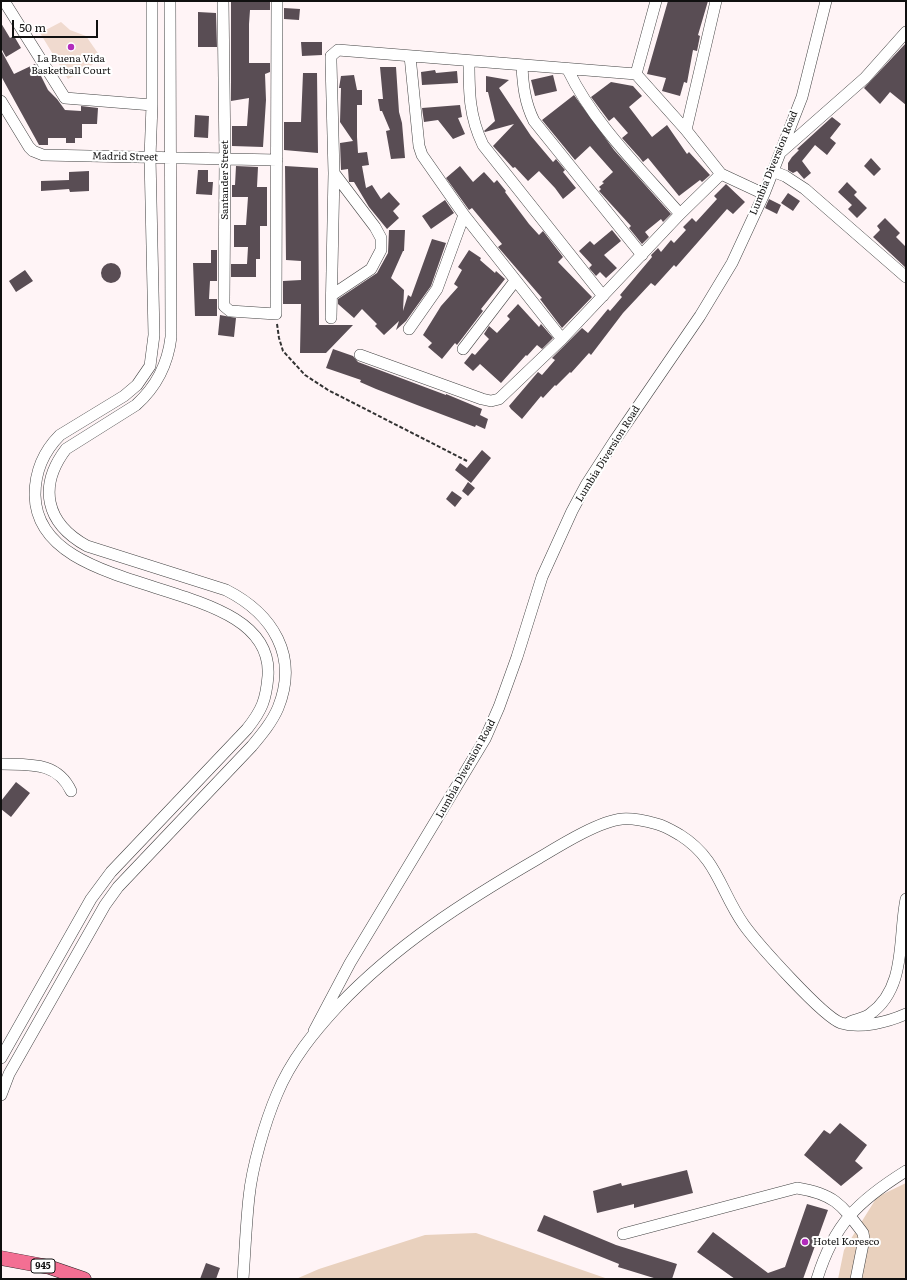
<!DOCTYPE html>
<style>
body{margin:0}
#map{position:relative;width:907px;height:1280px;overflow:hidden;background:#fff4f6;font-family:Literata,serif}
canvas{display:block}
.frame{position:absolute;inset:0;border:2px solid #101010;pointer-events:none}
.scale{position:absolute;left:12px;top:20px;width:86px;height:18px;box-sizing:border-box;border:2px solid #101010;border-top:0;padding-left:5px;font-size:12px;line-height:14px;white-space:nowrap;color:#101010;-webkit-text-stroke:3px #fff;paint-order:stroke}
</style>
<div id="map">
<canvas width="907" height="1280"></canvas>
<div class="frame"></div>
<div class="scale">50 m</div>
</div>
<script>
const context = document.querySelector('canvas').getContext('2d');
context.lineJoin = 'round';
function paint(path, color) { context.fillStyle = color; context.fill(path, 'evenodd'); }
function stroke(path, color, width, dash) { context.strokeStyle = color; context.lineWidth = width; context.lineCap = dash ? 'butt' : 'round'; context.setLineDash(dash || []); context.stroke(path); }
function label(font, color, halo, rows, align = 'center') {
  context.font = font + ' Literata,serif'; context.lineWidth = 4; context.setLineDash([]); context.textBaseline = 'middle'; context.strokeStyle = halo; context.fillStyle = color; for (const [text, x, y, turn = 0] of rows) {
    context.save(); context.translate(x, y); context.rotate((+turn || 0) * Math.PI / 180); context.textAlign = isNaN(turn) ? turn : align; if (halo) context.strokeText(text, 0, 0); context.fillText(text, 0, 0); context.restore();
  }
}
const green = new Path2D(`
 M906,1183v96h-68l6,-29 33,-53z
 M476,1233l132,46h-312l23,-10 106,-34z`);
const pitch = new Path2D(`
 M61,22l9,8 16,6 16,23 -34,20 -28,-46z`);
const building = new Path2D(`
 M231,1h39v9h-20l-1,14v39h21v9l-5,2 1,26 -3,47 -31,-1v-20h15l2,-28 -18,3z
 M668,1h40l-10,34 2,1 -3,15 -4,-1 -6,33 -3,-1 -4,14 -18,-5 4,-13 -19,-4z
 M284,8l16,1 -1,11 -15,-1z
 M198,12l18,1 1,34h-19z
 M1,23l9,15 4,-2 7,12 -15,9 -5,-9z
 M301,42h21v13l-20,1z
 M906,43v62l-16,-13 -10,12 -16,-16z
 M1,50l13,24 21,-10 13,26 9,9 8,11 16,1v-5l17,2 -1,16h-15v14h-7v5h-9v-5h-18v7h-9l-38,-69z
 M380,67h16l3,45 3,11 3,35 -14,1 -5,-28 4,-1 -8,-19h-2l-2,-12h5z
 M435,70l1,3 21,-2 1,12 -36,2 -1,-13z
 M303,73h14l1,80 -34,-3v-28h17z
 M354,75l3,15h5v15h-5v32l1,16 9,-1 2,13 -7,1 4,22 6,-3 9,14 8,-7 11,12 -7,7 6,7 -12,11 -18,-22 -15,-25h-5l-1,-13 -7,1 -1,-27 13,-2 -13,-19 1,-34h-2l2,-12z
 M553,75l4,16 -22,5 -4,-16z
 M486,76l23,4 -10,8 32,48 22,26 3,-3 9,11 -2,2 13,16 -13,11 -8,-11 -16,-17 -11,10 -13,-14 -2,1 -20,-22 21,-22 -29,8 -1,-1 11,-10 -7,-29h-2z
 M611,82l22,4 9,10 -13,11 23,30 15,-12 20,29 2,-2 21,23 -8,7 -2,-2 -21,16 -31,-38 -5,4 -3,-4 -18,-20 6,-5 -14,-16 -5,4 -18,-24z
 M574,95l40,55 57,64 -8,8 -2,-3 -16,13 4,5 -7,7 -13,-16 2,-2 -32,-35 2,-2 -2,-2 5,-4 -2,-1 11,-10 -23,-26 -15,14 -33,-40z
 M460,105l2,12 -4,1 7,16 -12,5 -15,-19 -14,2 -2,-14z
 M195,115l14,1 -1,22 -14,-1z
 M832,117l9,7 -11,14 6,5 -9,12 -12,-10 -13,16 9,12 -7,6 -7,-8 -4,2 -5,-3v-7l4,-6 7,-7 -2,-1z
 M871,158l10,11 -7,7 -10,-10z
 M236,166l22,1 -1,20h10v39h-7v33h-4v18h-25v-13h16l1,-17h-14v-22h12l2,-28h-16v-12h3z
 M285,166l33,2 1,157h34l-27,28h-26l1,-49h-18v-23l18,-1v-19l-15,-1z
 M460,166l13,16 11,-10 10,11 3,-3 9,11 -1,1 24,32 10,11 4,-4 20,26 -5,5 34,35 -30,31 -22,-29 2,-1 -44,-51 4,-3 -30,-36 -3,2 -23,-32z
 M198,170h10v12h5l-1,13 -16,-1z
 M89,171v20l-19,1 -1,-3 -28,2v-10l28,-1v-8z
 M847,182l10,10 -3,3 13,13 -10,10 -9,-9 4,-4 -14,-13z
 M726,184l19,18 -12,12 -6,-5 -51,58 -2,-2 -19,21 -4,-3 -28,30 -32,42 -2,-2 -18,20 -1,-1 -14,14 -1,-1 -12,13 -2,-2 -19,23 -11,-10 -2,-3 29,-34 4,3 13,-15 -3,-2 30,-30 6,5 20,-24 2,2 12,-14 -2,-2 32,-38 -1,-2 7,-7 3,4 10,-12 3,3 12,-13 -3,-3 9,-9 4,4 21,-23 -3,-3z
 M788,193l12,8 -7,10 -12,-8z
 M769,199l12,6 -4,9 -12,-6z
 M445,200l9,13 -23,16 -9,-13z
 M885,218l15,15 -4,4 10,10v21l-33,-31 7,-7 -3,-4z
 M389,230h16l-1,21h-1l-12,27 13,12 -1,21 5,-16 3,2 21,-58 14,4 -15,43 -25,35 -10,9 3,-9 -15,14 -9,-9 2,-2 -15,-15 -8,9 -16,-14v-5l39,-26 11,-20z
 M612,230l9,11 -17,14 13,13 -11,10 -6,-6 -4,4 -7,-8 3,-3 -13,-14 11,-10 4,4z
 M211,250h6v31h-7l-1,18h8v17h-22l-2,-53h18z
 M469,250l12,8 -1,2 15,13 1,-2 9,8 -24,30 2,2 -26,34 -2,-2 -13,16 -14,-12 4,-4 -9,-8 18,-29 17,-19 -4,-3 8,-14 -4,-3z
 M101 273a10 10 0 1 1 20 0a10 10 0 1 1-20 0Z
 M25,270l8,11 -17,11 -7,-11z
 M518,304l21,23 2,-3 12,14 -11,11 -5,-4 -10,11 -1,-1 -25,28 -21,-19 -7,7 -9,-8 8,-10 3,2 14,-16 -5,-5 5,-8 8,7 13,-14 -3,-3z
 M220,315l16,3 -2,19 -16,-2z
 M333,349l20,7 5,6 88,33v-1l36,15 -2,6 8,4 -3,10 -9,-4 -1,2 -58,-22 -41,-16 -16,-7 1,-2 -35,-12z
 M482,450l9,8 -20,25 -16,-13 5,-7 7,5z
 M468,482l7,6 -7,8 -6,-5z
 M452,491l10,7 -7,9 -9,-8z
 M16,782l14,11 -19,24 -10,-8v-8z
 M840,1123l27,22 -12,16 8,7 -22,18 -37,-31 20,-25 6,4z
 M687,1170l6,23 -59,15v-4l-37,9 -4,-22 28,-8 1,3z
 M807,1204l21,6 -25,69h-68l-38,-27 16,-20 55,41 17,-6z
 M544,1215l72,30 61,19 -5,15h-15l-39,-12 1,-3 -82,-33z
 M206,1263l14,5 -4,11h-16z`);
const path = new Path2D(`
 M277,324l2,14 4,13 22,24 23,15 139,71`);
const minor = new Path2D(`
 M4,1l61,97 87,7
 M223,1l2,158 -1,143v4l6,5 46,3 1,-313
 M410,56l9,90 3,9 42,60 98,124
 M469,61c0,31 0,55 14,84l120,151
 M522,66c1,20 3,37 12,55l108,134
 M568,70c26,54 73,99 112,144
 M636,74l20,-73
 M1,101l28,46 4,4 10,4 234,5
 M686,130l30,-129
 M781,152l84,-74 41,-46
 M772,171l13,5 20,13 101,88
 M332,295l39,-26 10,-19v-12l-6,-11 -41,-54
 M331,318l3,-145 -3,-111v-6l7,-6 298,24 50,56 35,44
 M409,329l28,-40 27,-74
 M463,349l52,-68
 M360,355l122,44 9,2 8,-2 63,-60 118,-125 41,-40 43,20
 M1,764c28,1 56,-3 70,27
 M850,1022c7,-3 15,-4 20,-8 37,-26 28,-77 36,-115
 M314,1031l36,-68 135,-224 14,-32 18,-50 25,-80 30,-66 14,-26 29,-45 85,-124 32,-53 32,-69 38,-97 24,-96
 M1,1058l90,-159 20,-27 136,-143c15,-19 19,-29 21,-53 7,-105 -231,-71 -233,-181 0,-23 8,-43 25,-60l64,-39 13,-11 13,-19 4,-31 -4,-178 2,-52v-104
 M1,1095l8,-21 96,-169 13,-18 134,-141c10,-12 20,-24 26,-38 21,-52 -5,-94 -52,-118l-139,-44c-42,-23 -49,-60 -21,-97l70,-44c20,-18 32,-42 35,-68l-1,-336
 M623,1234l174,-46c37,6 44,16 66,45l1,6 -8,40
 M243,1279c2,-27 3,-55 6,-82 3,-30 16,-75 28,-103 14,-34 37,-62 61,-88 59,-62 127,-105 201,-148 20,-12 60,-37 83,-39 12,-1 24,2 35,5 8,2 16,7 23,11 38,24 40,56 64,90 13,18 79,92 97,98 20,6 47,-1 65,-9
 M817,1279c17,-55 41,-78 89,-108`);
const major = new Path2D(`
 M1,1258l48,9 35,12`);
const markers = [
 [71,47,4,"#b22cbc"],
 [805,1242,4,"#b22cbc"]
];
const shields = [
 [43,1266,24]
];
const shieldNames = [
 ["945",43,1266]
];
const poiNames = [
 ["La Buena Vida",71,59],
 ["Basketball Court",71,71],
 ["Hotel Koresco",813,1242,"left"]
];
const streetNames = [
 ["Madrid Street",125,157,1],
 ["Lumbia Diversion Road",774,163,-68],
 ["Santander Street",225,180,-90],
 ["Lumbia Diversion Road",608,454,-58],
 ["Lumbia Diversion Road",466,769,-61]
];
paint(green, '#e9d1be');
paint(pitch, '#f0dacf');
paint(building, '#594d54');
stroke(minor, '#434343', 12);
stroke(major, '#212121', 15);
stroke(path, '#323232', 2, [4, 2]);
stroke(minor, '#fff', 11);
stroke(major, '#f36f93', 14);
for (const [x, y, r, color] of markers) { const dot = new Path2D(); dot.arc(x, y, r, 0, 2 * Math.PI); context.fillStyle = color; context.fill(dot); stroke(dot, '#fff', 1.5); }
for (const [x, y, w] of shields) { const box = new Path2D(); box.roundRect(x - w / 2, y - 7, w, 14, 3); context.fillStyle = '#fff'; context.fill(box); stroke(box, '#101010', 1); }
label('bold 9px', '#101010', null, shieldNames);
label('10px', '#101010', '#fff', poiNames);
label('10px', '#101010', '#fff', streetNames);
</script>
